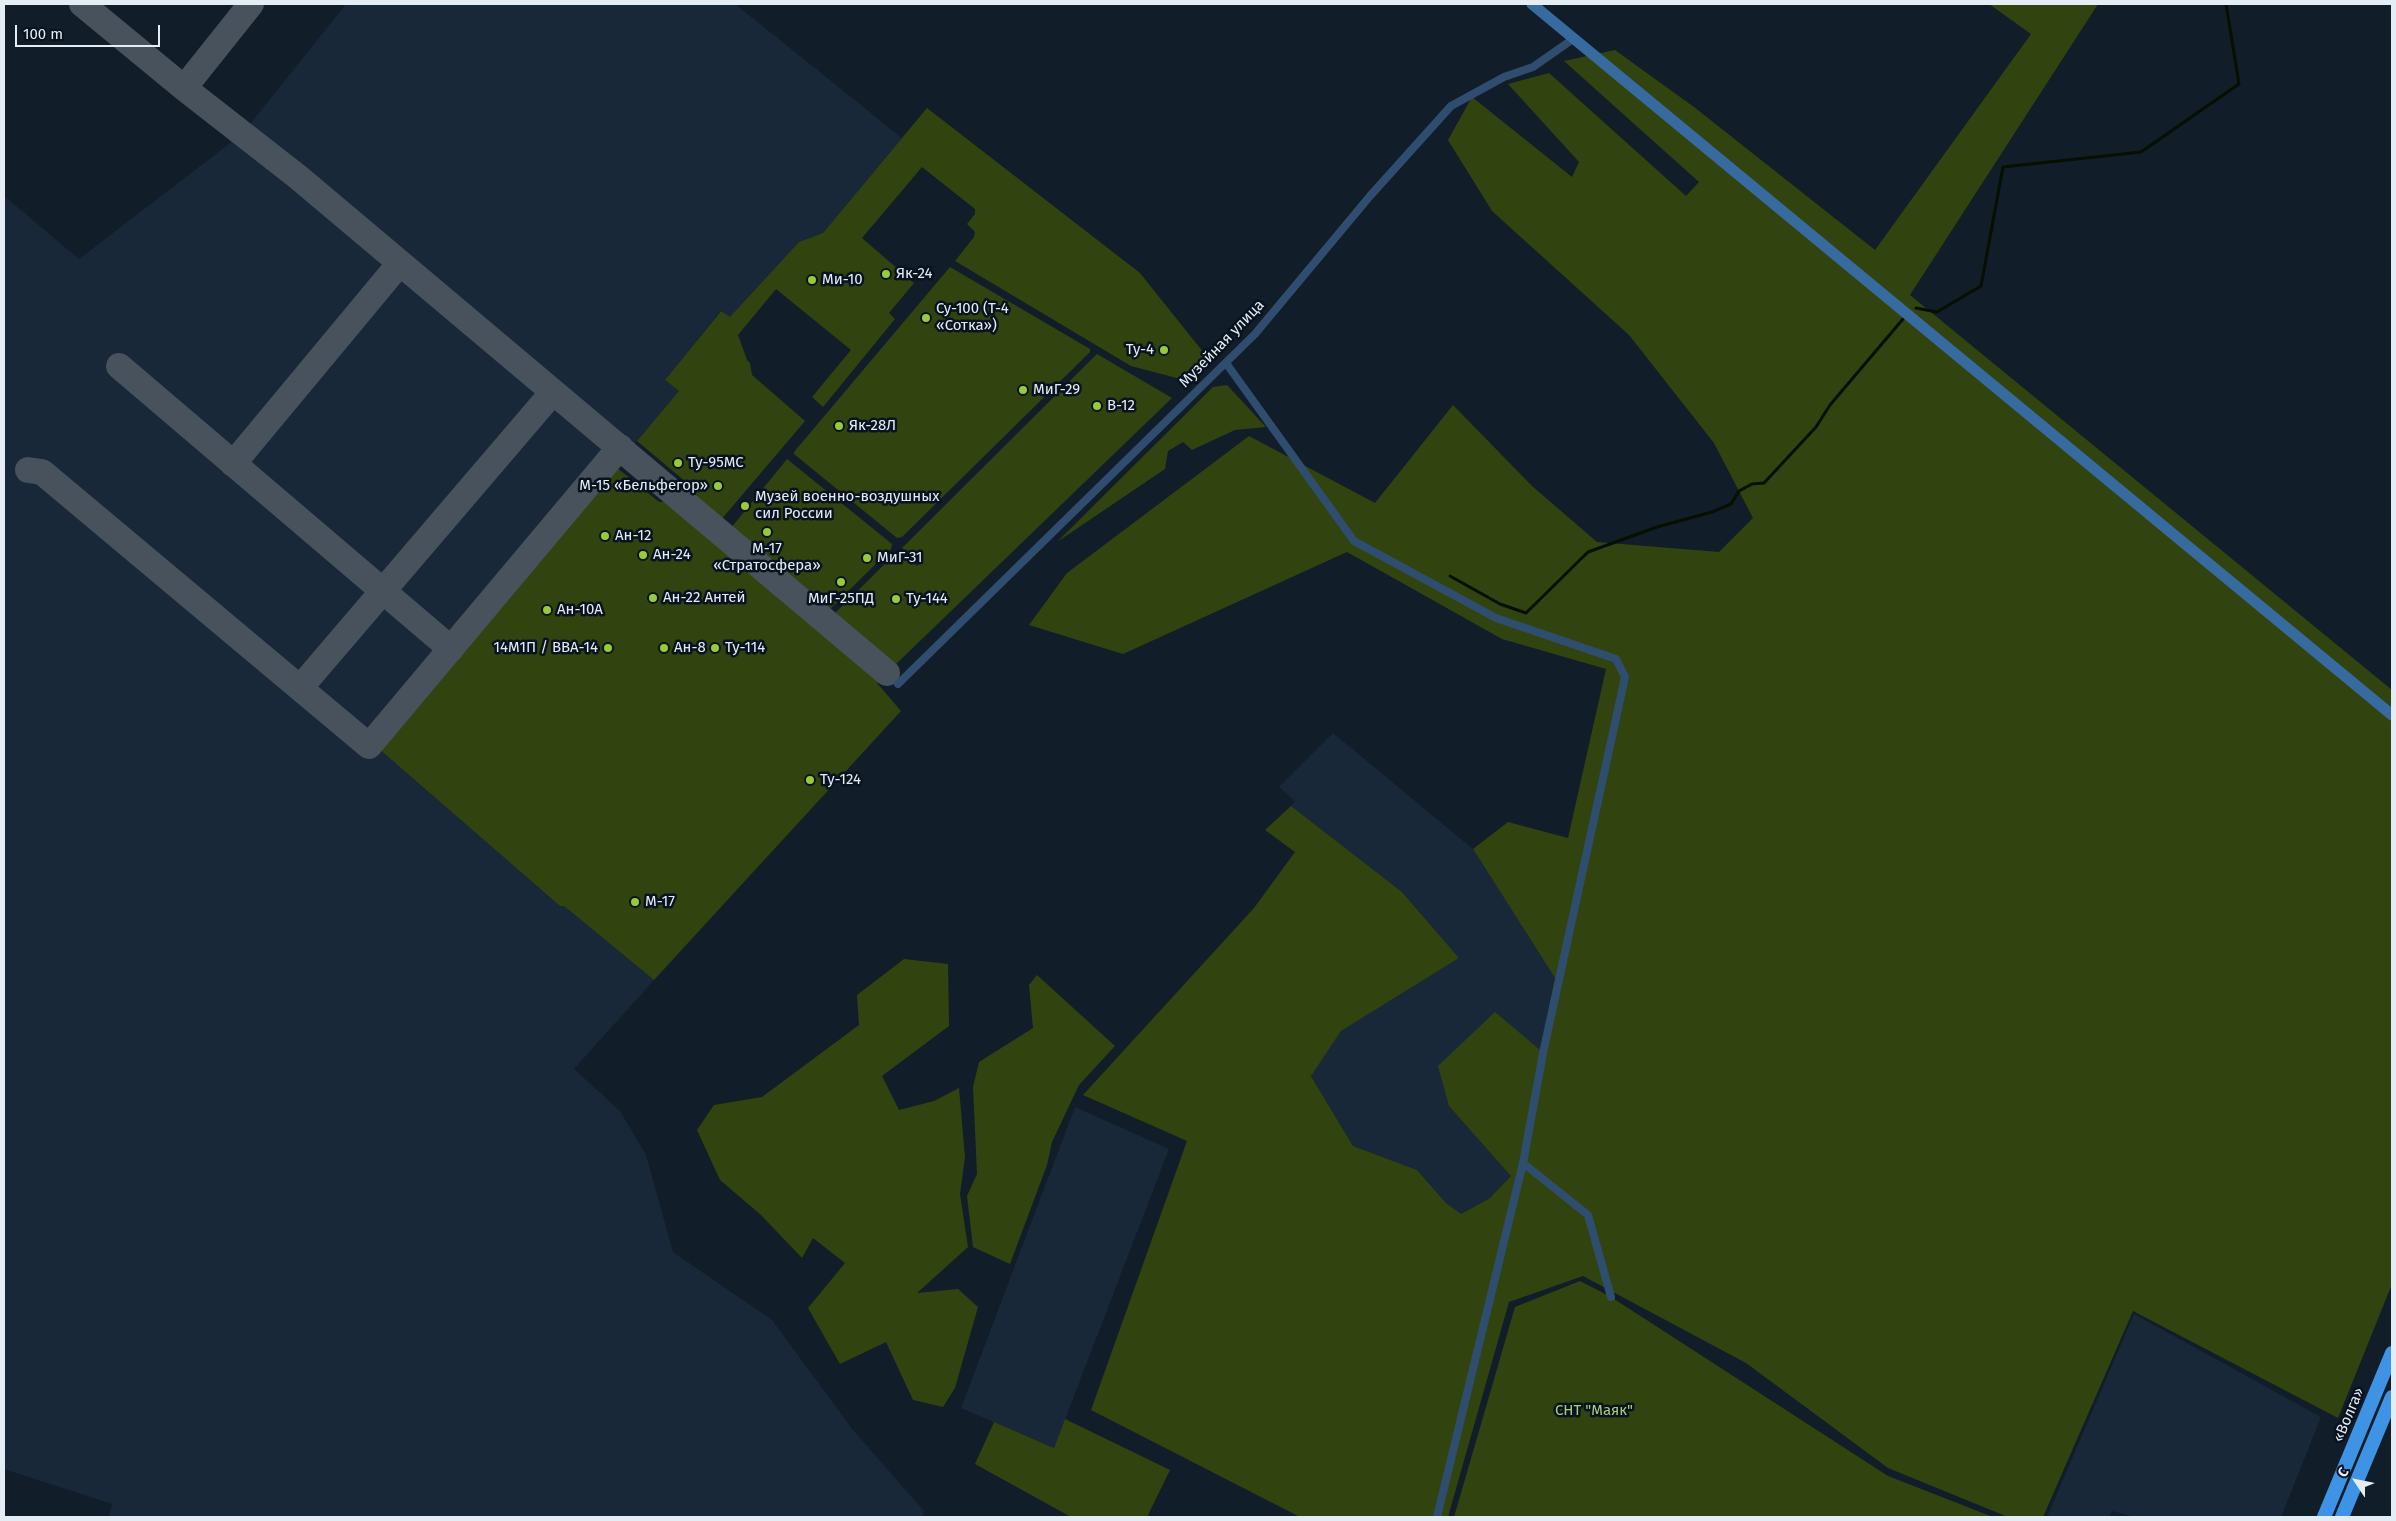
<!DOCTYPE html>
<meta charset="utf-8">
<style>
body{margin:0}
#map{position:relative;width:2396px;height:1521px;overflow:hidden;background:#111d29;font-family:"Fira Sans",sans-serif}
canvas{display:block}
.frame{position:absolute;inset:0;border:5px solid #e4ecf4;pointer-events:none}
.north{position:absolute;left:2331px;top:1456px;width:50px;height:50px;-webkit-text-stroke:4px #09131f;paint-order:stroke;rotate:304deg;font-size:14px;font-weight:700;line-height:20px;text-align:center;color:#e4ecf4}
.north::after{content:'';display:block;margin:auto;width:18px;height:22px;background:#e4ecf4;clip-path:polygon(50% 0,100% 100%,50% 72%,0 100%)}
.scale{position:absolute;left:15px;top:25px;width:145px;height:22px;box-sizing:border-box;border:2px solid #e4ecf4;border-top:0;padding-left:6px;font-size:15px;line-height:18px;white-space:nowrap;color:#e4ecf4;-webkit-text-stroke:4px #09131f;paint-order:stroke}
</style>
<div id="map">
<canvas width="2396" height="1521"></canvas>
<div class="frame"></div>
<div class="north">С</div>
<div class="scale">100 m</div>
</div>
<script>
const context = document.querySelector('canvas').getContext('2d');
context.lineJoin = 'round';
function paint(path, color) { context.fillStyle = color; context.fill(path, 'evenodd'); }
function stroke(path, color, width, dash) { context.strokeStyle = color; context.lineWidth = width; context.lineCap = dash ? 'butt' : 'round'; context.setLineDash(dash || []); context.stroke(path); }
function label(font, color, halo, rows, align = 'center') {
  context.font = font + ' "Fira Sans",sans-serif'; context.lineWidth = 5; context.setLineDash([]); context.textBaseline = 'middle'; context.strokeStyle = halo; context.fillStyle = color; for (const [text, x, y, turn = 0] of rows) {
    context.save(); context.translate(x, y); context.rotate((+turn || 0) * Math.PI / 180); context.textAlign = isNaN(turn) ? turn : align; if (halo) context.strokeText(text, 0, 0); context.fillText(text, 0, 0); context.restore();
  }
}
const built = new Path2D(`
 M346,4h389l167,134 -79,95 -24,9 -69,76 -10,-7 -55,69 14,11 -301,357 182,158h4l90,74 -80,89 46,42 26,44 27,97 99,68 81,110 71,81 -2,6h-813l3,-13 -108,-35v-1273l75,63 163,-125z
 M1333,733l140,116 82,129 -15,72 -91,56 63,70 -22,22 -29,16 -15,-11 -29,-33 -64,-24 -42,-71 30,-44 118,-73 -57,-66 -111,-86 4,-5 -16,-14z
 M1075,1107l94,42 -115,299 -93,-40z
 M2134,1314l187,103 -40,100h-146l-23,-6 -3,6h-62z`);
const green = new Path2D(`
 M1989,4h109l-188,291 482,395v594l-54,134 -205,-107 -90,206h-35l-120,-49 -142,-105 -163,-87 -74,26 -61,215h-148l-209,-107 96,-269 -104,-46 171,-187 41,-56 -30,-22 26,-24 111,86 57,66 -118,73 -30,45 42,70 64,24 29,33 15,11 29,-16 21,-22 -62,-70 -11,-40 57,-54 45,38 15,-72 -82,-129 35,-27 60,16 38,-169 -104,-30 -155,-87 -224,102 -94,-29 38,-52 182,-137 126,67 78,-98 79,81 65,56 122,10 34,-34 -39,-75 -85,-108 -137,-124 -44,-71 24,-43 100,80 7,-15 -71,-78 41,-11 137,123 13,-14 -135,-121 51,-11 79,57 181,143 156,-216z
 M927,108l213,165 64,80 4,8 -20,20 -57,-15 -176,-105 19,-24 1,-5 -8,-8 8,-10v-5l-53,-42 -60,71 52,45 -25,30 6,6 -72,88 -11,-10 39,-47 -75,-61 -38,46 9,25 3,3 2,12 53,46 -85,100 -39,-32 5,-7 -49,-41 42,-50 -14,-11 56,-69 9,6 69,-75 24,-9z
 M950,267l140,82v3l-188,185 -5,1 -103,-84v-2z
 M1097,354l75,44 -279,269 -60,-52 66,-65 18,16 2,-3 -17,-15z
 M1227,385l39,42 -31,3 -43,20 -9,-8 -15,9 -3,18 -108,73 156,-155z
 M787,459l105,85 -1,5 -63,62h-3l-94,-81v-2z
 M616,467l43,35h11l211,177 -4,4 24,28 -247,269 -90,-74h-4l-182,-158z
 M904,959l44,5 1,62 -67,50 17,34 35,-9 25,-13 6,69 -5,37 8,53 -51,46 41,-4 20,18 -23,81 -12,19 -30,-7 -27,-58 -46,22 -32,-56 37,-45 -32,-25 -11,20 -41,-43 -41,-35 -23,-50 17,-25 48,-8 97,-72 -2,-30z
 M1037,975l78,71 -36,39 -27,57 -5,23 -37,99 -37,-17 -6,-51 10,-22 -4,-87 6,-25 54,-34 -4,-43z
 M1580,1281l31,16 277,179 105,41h-539l61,-210z
 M1065,1419l105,51 -23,47h-76l-96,-53 19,-42 60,26z`);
const stream = new Path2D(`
 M1916,308l21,4 44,-26 22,-119 138,-15 98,-68 -13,-80
 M1450,576l50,28 26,9 62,-61 69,-25 55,-15 19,-8 8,-13 13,-7 12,-1 52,-56 14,-22 73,-86`);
const taxiway = new Path2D(`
 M82,4l102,84 114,89 589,496
 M184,88l67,-84
 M119,366l332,283
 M233,464l167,-201
 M28,470l14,2 327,274 251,-299
 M300,688l253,-296`);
const street = new Path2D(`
 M1226,363l128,178 142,77 120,41 9,18 -82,376 -20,110 -86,354
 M898,684l357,-350 115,-138 81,-90 53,-29 29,-10 40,-28
 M1523,1163l65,52 23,82`);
const secondary = new Path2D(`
 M1532,4l860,711`);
const highway = new Path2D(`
 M2324,1517l68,-164
 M2342,1517l50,-120`);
const markers = [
 [886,274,5,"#98cb37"],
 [812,280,5,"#98cb37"],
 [926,318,5,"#98cb37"],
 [1164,350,5,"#98cb37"],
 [1023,390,5,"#98cb37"],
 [1097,406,5,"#98cb37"],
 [839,426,5,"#98cb37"],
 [678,463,5,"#98cb37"],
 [718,486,5,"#98cb37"],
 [745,506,5,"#98cb37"],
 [767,532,5,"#98cb37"],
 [605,536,5,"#98cb37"],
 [643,555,5,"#98cb37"],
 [867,558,5,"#98cb37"],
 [841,582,5,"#98cb37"],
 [653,598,5,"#98cb37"],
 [896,599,5,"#98cb37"],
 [547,610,5,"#98cb37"],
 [608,648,5,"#98cb37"],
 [664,648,5,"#98cb37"],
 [715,648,5,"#98cb37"],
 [810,780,5,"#98cb37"],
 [635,902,5,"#98cb37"]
];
const poiNames = [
 ["Як-24",896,274],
 ["Ми-10",822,280],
 ["Су-100 (Т-4",936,309],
 ["«Сотка»)",936,326],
 ["Ту-4",1154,350,"right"],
 ["МиГ-29",1033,390],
 ["В-12",1107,406],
 ["Як-28Л",849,426],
 ["Ту-95МС",688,463],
 ["М-15 «Бельфегор»",708,486,"right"],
 ["Музей военно-воздушных",755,497],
 ["сил России",755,514],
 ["Ан-12",615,536],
 ["М-17",767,549,"center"],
 ["«Стратосфера»",767,566,"center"],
 ["Ан-24",653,555],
 ["МиГ-31",877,558],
 ["Ан-22 Антей",663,598],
 ["МиГ-25ПД",841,599,"center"],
 ["Ту-144",906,599],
 ["Ан-10А",557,610],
 ["14М1П / ВВА-14",598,648,"right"],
 ["Ан-8",674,648],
 ["Ту-114",725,648],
 ["Ту-124",820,780],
 ["М-17",645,902]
];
const streetNames = [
 ["Музейная улица",1222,344,-46],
 ["«Волга»",2349,1415,-67]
];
const parkNames = [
 ["СНТ \"Маяк\"",1594,1411]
];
paint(built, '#182839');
paint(green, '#31440f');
stroke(stream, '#060f00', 3);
stroke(taxiway, '#47525c', 26);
stroke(street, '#2f4e6f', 8);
stroke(secondary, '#376a9e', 11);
stroke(highway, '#3f93e4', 14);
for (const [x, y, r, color] of markers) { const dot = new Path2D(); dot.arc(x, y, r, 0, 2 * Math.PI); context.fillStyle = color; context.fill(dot); stroke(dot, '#09131f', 2); }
label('15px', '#e4ecf4', '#09131f', poiNames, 'left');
label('15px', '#e4ecf4', '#09131f', streetNames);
label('15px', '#aacc79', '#09131f', parkNames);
</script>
